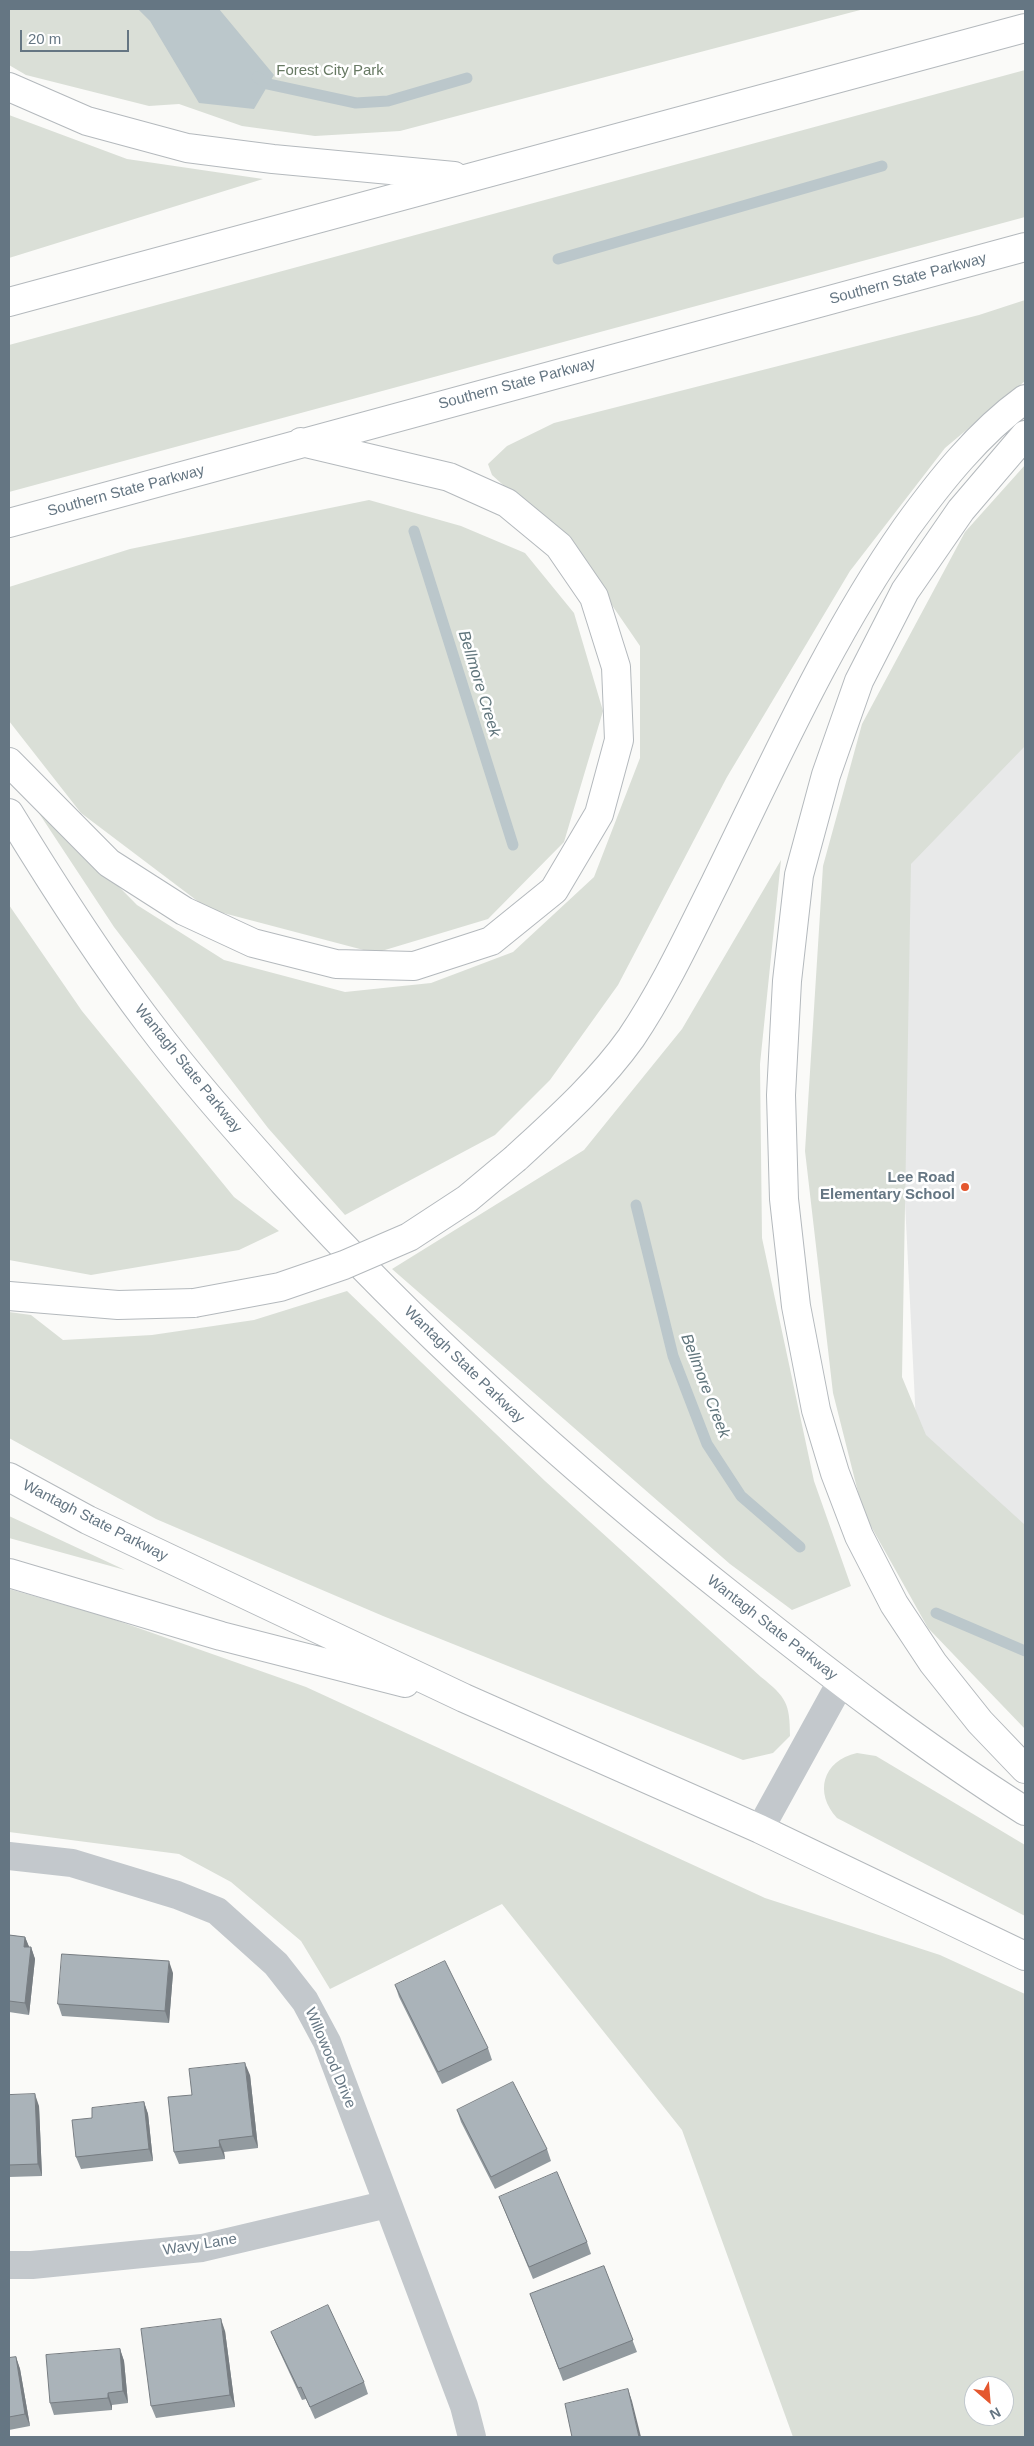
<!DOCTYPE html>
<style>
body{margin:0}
#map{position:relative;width:1034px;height:2446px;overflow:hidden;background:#fafaf8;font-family:Helvetica,sans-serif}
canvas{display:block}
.frame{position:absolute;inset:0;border:10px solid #657683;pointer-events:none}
.north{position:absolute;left:964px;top:2376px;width:50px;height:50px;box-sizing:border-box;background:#fff;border:1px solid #c1c8cd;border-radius:50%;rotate:153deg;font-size:14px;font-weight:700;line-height:20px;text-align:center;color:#657683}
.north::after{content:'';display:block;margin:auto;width:18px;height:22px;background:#e4572e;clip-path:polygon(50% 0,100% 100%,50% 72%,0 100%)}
.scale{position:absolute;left:20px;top:30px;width:109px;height:22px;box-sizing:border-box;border:2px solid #657683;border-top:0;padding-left:6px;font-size:15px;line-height:18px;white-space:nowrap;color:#657683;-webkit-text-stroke:4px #fff;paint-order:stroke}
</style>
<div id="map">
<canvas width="1034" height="2446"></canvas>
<div class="frame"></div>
<div class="north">N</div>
<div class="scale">20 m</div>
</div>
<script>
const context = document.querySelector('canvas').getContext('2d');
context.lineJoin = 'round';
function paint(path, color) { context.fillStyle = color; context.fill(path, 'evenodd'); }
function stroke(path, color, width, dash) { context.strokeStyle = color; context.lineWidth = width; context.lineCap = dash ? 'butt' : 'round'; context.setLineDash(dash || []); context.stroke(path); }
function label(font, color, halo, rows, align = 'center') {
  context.font = font + ' Helvetica,sans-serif'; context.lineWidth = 5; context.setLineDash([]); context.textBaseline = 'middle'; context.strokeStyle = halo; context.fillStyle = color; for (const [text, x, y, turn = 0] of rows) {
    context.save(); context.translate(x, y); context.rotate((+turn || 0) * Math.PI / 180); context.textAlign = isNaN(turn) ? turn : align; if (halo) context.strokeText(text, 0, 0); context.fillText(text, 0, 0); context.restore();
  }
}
const built = new Path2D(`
 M1025,694v838l-103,11 -35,-701z`);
const green = new Path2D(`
 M9,9h855l-464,122 -85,5 -73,-10 -63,-22 -30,2 -123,-31 -17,-10z
 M1025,70v147l-1016,275v-147z
 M9,115l118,44 136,20 -254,79z
 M1025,300v81l-80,67 -95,123 -123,206 -109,208 -68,95 -55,55 -150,80 -77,-87 -154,-201 -89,-135 112,113 87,55 121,32 86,-9 82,-31 81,-75 46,-119v-112l-68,-99 -80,-72 -4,-11 19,-18 47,-23 425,-108z
 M1025,465v281l-114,118 -9,513 24,58 99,90v204l-97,-101 -65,-116 -30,-119 -28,-242 18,-285 39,-142 103,-192z
 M369,500l92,26 64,27 49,60 29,98 -39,131 -76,77 -113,34 -167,-44 -127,-96 -72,-92v-134l121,-38z
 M781,860l-21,204 2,174 52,243 37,105 -59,24 -62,-46 -338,-295 192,-119 98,-121z
 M9,905l73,106 152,186 45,34 -40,19 -148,25 -82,-15z
 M347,1291l198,190 216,196c25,20 29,26 29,59l-17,17 -30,7 -360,-144 -227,-97 -147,-81v-126l22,3 32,25 89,-5 102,-15z
 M9,1516l116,54 -116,-32z
 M9,1589l98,28 199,70 459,211 175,57 85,39v443h-232l-111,-307 -180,-226 -172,85 -29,-48 -70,-59 -52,-28 -170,-22zM974,2386h30v30h-30z
 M857,1753l19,3 149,89v71l-188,-98c-23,-25 -15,-57 20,-65z`);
const water = new Path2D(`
 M138,9h81l55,66 -20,34 -55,-6 -49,-82z`);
const stream = new Path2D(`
 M257,77l11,7 88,19 32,-2 79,-23
 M558,259l324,-93
 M414,531l99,314
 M636,1205l37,151 34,88 34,52 59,51
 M936,1613l89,38`);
const minor = new Path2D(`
 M760,1829l81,-147
 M9,1856l63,7 105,32 40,16 59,53 29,37 22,41 137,364 8,31
 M9,2265h23l170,-17 186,-44`);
const highway = new Path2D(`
 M9,87l78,34 100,27 86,11 181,17
 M9,302l1016,-274
 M1025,435l-64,75 -56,81 -46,90 -33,94 -27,100 -12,106 -6,114 3,104 12,107 20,104 19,63 24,63 35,68 39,59 47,59 45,47
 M9,523l1016,-276
 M9,762l100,101 75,48 69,32 83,21 78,2 77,-25 63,-51 45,-76 20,-74 -3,-73 -22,-70 -35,-51 -52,-43 -58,-26 -148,-35
 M9,813c44,72 89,143 140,210 42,56 89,108 135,160 138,152 289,288 450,415 94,75 190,149 291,213
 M516,1158c40,-37 83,-75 115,-120 33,-49 58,-103 84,-155 59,-120 114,-245 191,-355 34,-47 72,-95 119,-129
 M9,1296l109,9 76,-2
 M9,1477l79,43 376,178 296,131 265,127
 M9,1573l212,63 184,47`);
const highwayBridge = new Path2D(`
 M194,1303l86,-16 64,-22 65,-28 58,-38 49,-41`);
const wall = new Path2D(`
 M9,1935l16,2 4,10h2l4,12 -6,56 -20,-3z
 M173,1973l-4,50 -107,-7 -4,-12z
 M395,1985l93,63 4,12 -50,24 -43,-87z
 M250,2075l8,73 -34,4 1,7 -46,5 -5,-12 18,-57z
 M9,2095l30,11 3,70 -33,1z
 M144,2102l4,12 5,47 -72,8 -5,-12 16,-39z
 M457,2110l90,39 4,12 -56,28 -34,-67z
 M499,2197l88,45 4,12 -58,25z
 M604,2266l33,86 -74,29 -33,-87z
 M225,2331l10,76 -79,11 -5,-12z
 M271,2332l93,50 4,12 -53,25 -9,-20 -4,1 -26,-56z
 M120,2349l4,12 4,42 -16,2v5l-58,5 -4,-12z
 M16,2357l4,12 10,57 -21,4v-72z`);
const shadedWall = new Path2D(`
 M25,1937l5,12 -6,-2z
 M31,1947l4,12 -6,56 -4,-12z
 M169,1961l4,12 -4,50 -4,-12z
 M245,2063l5,12 8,73 -5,-12z
 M35,2094l4,12 3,70 -4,-12z
 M144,2102l4,12 5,47 -4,-12z
 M219,2140l5,12 1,7 -5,-12z
 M221,2319l4,12 10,76 -5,-12z
 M120,2349l4,12 4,42 -5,-12z
 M16,2357l4,12 10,57 -5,-12z
 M628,2389l4,12 9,36h-2z
 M108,2393l4,12v5l-4,-12z`);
const building = new Path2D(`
 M9,1935l16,2 -1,10h7l-6,56 -16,-2z
 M62,1954l107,7 -4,50 -107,-7z
 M445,1961l43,87 -50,24 -43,-87z
 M245,2063l8,73 -34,4 1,7 -46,5 -6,-55 24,-2 -3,-26z
 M513,2082l34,67 -56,28 -34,-67z
 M35,2094l3,70 -29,1v-70z
 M144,2102l5,47 -73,8 -4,-37 20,-2v-10z
 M557,2172l30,70 -58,25 -30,-70z
 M604,2266l29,74 -74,29 -29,-75z
 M328,2305l36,77 -54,25 -9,-20 -3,1 -27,-56z
 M221,2319l9,76 -79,11 -10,-77z
 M120,2349l3,42 -15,2v5l-58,5 -4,-48z
 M16,2357l9,57 -16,3v-59z
 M628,2389l11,48h-67l-7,-33z`);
const markers = [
 [965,1187,5,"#e4572e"]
];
const parkNames = [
 ["Forest City Park",330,71]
];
const streetNames = [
 ["Southern State Parkway",908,279,-15],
 ["Southern State Parkway",517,384,-15],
 ["Southern State Parkway",126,491,-15],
 ["Wantagh State Parkway",188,1069,51],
 ["Wantagh State Parkway",464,1365,44],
 ["Wantagh State Parkway",95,1521,27],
 ["Wantagh State Parkway",772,1628,38],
 ["Willowood Drive",330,2058,67],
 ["Wavy Lane",200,2245,-9]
];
const poiNames = [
 ["Lee Road",955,1178],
 ["Elementary School",955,1195]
];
const waterNames = [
 ["Bellmore Creek",479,684,73],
 ["Bellmore Creek",705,1386,69]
];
paint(built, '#e8e9e9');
paint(green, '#dadfd7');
paint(water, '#bbc7cb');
stroke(stream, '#bbc7cb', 11);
stroke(highway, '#b4b9bd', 30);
stroke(minor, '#c3c8cc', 28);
stroke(highway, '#fff', 28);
stroke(highwayBridge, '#b4b9bd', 30, []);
stroke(highwayBridge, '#fff', 28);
paint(wall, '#929a9f');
paint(shadedWall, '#777d82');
paint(building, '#aab3b9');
stroke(building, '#777d82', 1);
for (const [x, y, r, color] of markers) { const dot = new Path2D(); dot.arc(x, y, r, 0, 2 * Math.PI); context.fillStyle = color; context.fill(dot); stroke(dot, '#fff', 2); }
label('15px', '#687a64', '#fff', parkNames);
label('15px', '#657683', '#fff', streetNames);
label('bold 15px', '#657683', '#fff', poiNames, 'right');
label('italic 16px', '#60757c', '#fff', waterNames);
</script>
